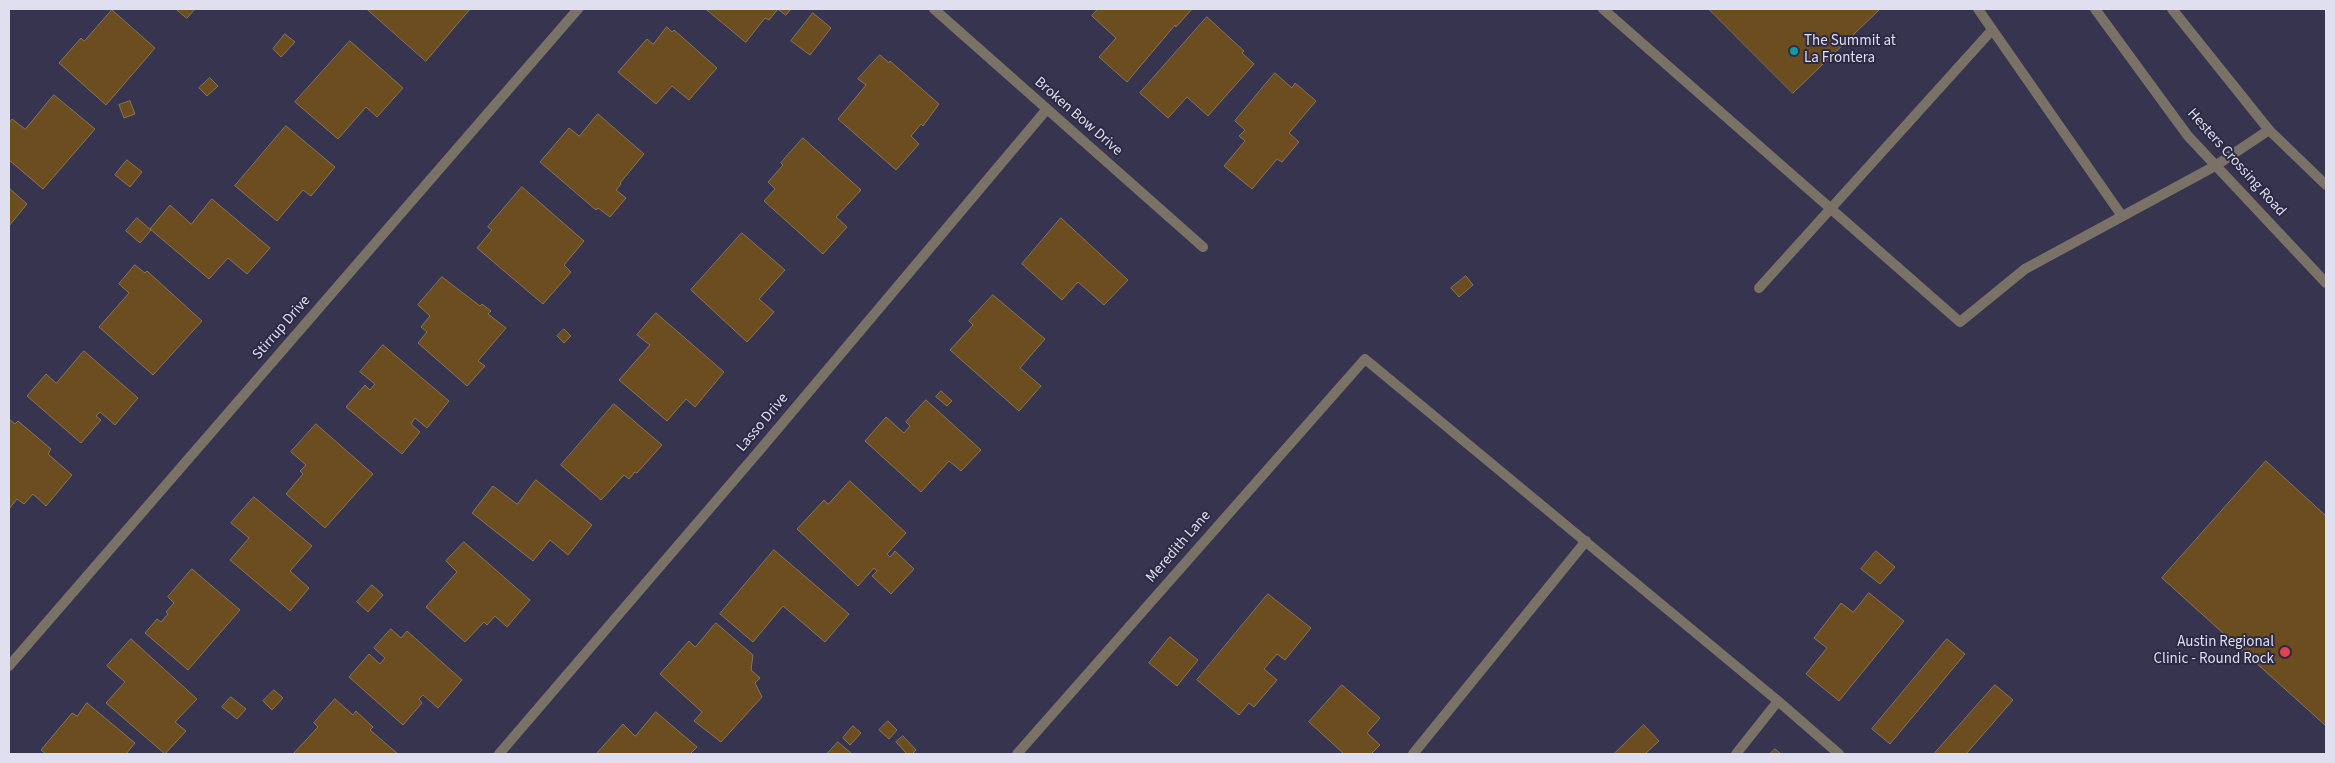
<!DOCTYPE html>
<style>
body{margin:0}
#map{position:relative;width:2335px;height:763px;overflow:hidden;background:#36344f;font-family:"Source Sans 3",sans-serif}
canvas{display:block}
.frame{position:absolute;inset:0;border:10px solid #dfdff0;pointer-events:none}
</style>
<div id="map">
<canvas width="2335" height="763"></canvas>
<div class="frame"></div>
</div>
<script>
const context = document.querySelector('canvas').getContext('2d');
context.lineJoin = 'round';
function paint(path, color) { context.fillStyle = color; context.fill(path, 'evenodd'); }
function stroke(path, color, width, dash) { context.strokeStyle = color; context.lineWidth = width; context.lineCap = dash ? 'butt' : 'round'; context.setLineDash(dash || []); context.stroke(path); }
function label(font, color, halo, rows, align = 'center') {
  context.font = font + ' "Source Sans 3",sans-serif'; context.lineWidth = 4; context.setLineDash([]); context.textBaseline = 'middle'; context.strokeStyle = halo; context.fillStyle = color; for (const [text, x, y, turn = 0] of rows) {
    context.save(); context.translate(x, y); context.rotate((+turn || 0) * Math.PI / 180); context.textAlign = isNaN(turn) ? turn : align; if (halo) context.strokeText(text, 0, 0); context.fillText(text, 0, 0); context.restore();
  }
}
const building = new Path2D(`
 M176,9h19l-8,9z
 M367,9h103l-44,52z
 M706,9h72l-9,11 -4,-2 -19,24z
 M778,9h13l-5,6z
 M1098,9h94l-16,18 -1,-2 -48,57 -28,-25 17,-19 -24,-22z
 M1709,9h171l-87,84z
 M112,10l43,38 -49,57 -47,-42 22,-25 3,3z
 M813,13l18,15 -21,27 -19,-14z
 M1207,17l37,34 -2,2 12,11 -46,52 -21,-19 -19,21 -28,-25z
 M667,27l5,5 2,-2 43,38 -28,32 -17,-14 -16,18 -38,-32 29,-33 6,5z
 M285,34l10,8 -14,15 -8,-8z
 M350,41l53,47 -26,29 -11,-10 -28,32 -43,-37z
 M880,55l9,8 1,-2 49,43 -16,22 -2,-2 -10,12 8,8 -23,26 -58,-51 28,-34 -8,-6z
 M1275,73l17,15 3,-5 21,18 -27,32 10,9 -17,20 -5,-3 -25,30 -28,-23 21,-25 -6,-5 6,-6 -10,-9z
 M210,78l8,8 -11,10 -8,-8z
 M54,95l41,34 -52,60 -34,-29v-37l3,-4 13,10z
 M130,101l5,13 -11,4 -5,-13z
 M598,114l46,40 -24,29 1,1 -5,6 10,8 -16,19 -12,-9 -2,2 -56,-48 29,-34 10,8z
 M286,126l49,41 -24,29 -8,-6 -26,31 -42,-35z
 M803,138l58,52 -25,27 11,10 -24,27 -59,-53 11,-12 -7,-7 15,-17 -2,-2z
 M127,160l15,12 -12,15 -15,-12z
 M522,187l62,54 -20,24 7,7 -28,32 -66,-56 15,-18 -4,-3z
 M9,188l18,16 -18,22z
 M212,199l58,49 -23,26 -19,-16 -19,21 -59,-50 20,-24 21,19z
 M137,218l14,12 -11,13 -14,-12z
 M1061,218l67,62 -24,25 -26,-23 -16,18 -40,-36z
 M742,233l43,37 -26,29 15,13 -27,30 -56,-52z
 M135,265l10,8 2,-2 55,50 -49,54 -54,-48 30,-34 -10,-9z
 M1466,276l7,9 -14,12 -8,-9z
 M442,277l38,29 2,-2 9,7 -3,3 18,14 -28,33 7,5 -18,20 -49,-43 9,-11 -6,-5 9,-11 -12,-11z
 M993,295l52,44 -25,29 21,18 -22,25 -69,-61 23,-25 -4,-4z
 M656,313l68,59 -29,35 -9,-8 -19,22 -48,-41 31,-35 -13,-10z
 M564,329l7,7 -7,7 -7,-7z
 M383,345l66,56 -22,27 -12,-10 -4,6 9,8 -18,22 -56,-47 19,-22 5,5 5,-6 -15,-12z
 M84,351l54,47 -23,27 -15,-13 -4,4 5,4 -20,23 -54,-47 19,-22 10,9z
 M941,391l11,10 -5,5 -11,-9z
 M926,400l55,50 -20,21 -12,-10 -28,31 -56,-51 21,-24 18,16 6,-7 -4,-4z
 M614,404l48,41 -25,28 -2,-1 -6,7 -5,-4 -23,25 -40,-35z
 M9,419l6,5 3,-3 33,28 -3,5 24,21 -26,31 -13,-12 -9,10 -7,-5 -8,10z
 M316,424l57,50 -48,54 -39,-34 17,-20 -3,-3 6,-6 -15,-13z
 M2266,461l60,55v210l-164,-148z
 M536,480l56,45 -24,30 -18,-15 -17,21 -61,-48 21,-27 24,18z
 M850,481l56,52 -19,21 3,3 5,-6 19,18 -23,25 -19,-18 5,-5 -3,-3 -16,18 -61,-57 27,-29 4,4z
 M254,497l58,49 -22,25 19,17 -19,23 -60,-51 19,-22 -18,-15z
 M464,542l66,58 -23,27 -12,-11 -8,9 -3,-3 -19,20 -39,-35 31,-35 -11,-11z
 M774,550l75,64 -24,28 -42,-36 -30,36 -33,-28z
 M1876,551l19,16 -15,17 -19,-15z
 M192,569l48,41 -52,60 -43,-37 12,-14 4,3 7,-8 -2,-2 8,-9 -6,-6z
 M372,585l11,10 -15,17 -11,-10z
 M1869,593l35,28 -65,80 -33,-27 21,-26 -13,-10 27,-35 12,9z
 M1268,594l43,34 -26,32 -8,-6 -13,15 13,11 -23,27 -5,-4 -10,12 -42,-35z
 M716,623l37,32 -2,15 9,8 -5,5 7,14 -41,45 -27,-21 8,-9 -42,-38 29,-33 6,6z
 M391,629l10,9 6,-7 55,49 -24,28 -15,-13 -4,4 3,4 -19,22 -54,-48 20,-23 11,10 5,-6 -11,-10z
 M1170,637l28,23 -21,26 -28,-23z
 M131,639l66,60 -22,23 11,9 -21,23 -59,-51 19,-21 -18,-16z
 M1947,639l18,15 -75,90 -18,-15z
 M1342,685l38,33 -13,15 13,12 -9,9h-27l-35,-32z
 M1995,685l18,15 -47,54h-32z
 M274,690l9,8 -11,12 -9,-9z
 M231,697l15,12 -9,10 -15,-12z
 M335,699l18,16 3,-4 17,16 -3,3 28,24h-105l25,-27 -4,-4z
 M87,703l48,40 -9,11h-80l-5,-4 31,-37 5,3z
 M656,712l41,35 -7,7h-94l27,-30 12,12z
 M888,721l9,9 -8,9 -10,-9z
 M1644,725l15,16 -14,13h-31z
 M853,726l8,7 -11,12 -7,-7z
 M903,736l13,14 -4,4h-5l-11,-12z
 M838,742l14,12h-25z
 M1775,749l6,5h1h-12z`);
const service = new Path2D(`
 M1603,9l357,313 65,-53 190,-103 54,-36
 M1978,9l144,207
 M1759,288l233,-258`);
const minor = new Path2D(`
 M934,9l269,238
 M9,666l569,-657
 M499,754l260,-303 288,-342
 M1017,754l348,-395 413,342
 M1413,754l173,-213
 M1736,754l42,-53 61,53`);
const tertiary = new Path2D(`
 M2095,9l93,127 138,147
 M2172,9l97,121 57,55`);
const markers = [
 [1794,51,5,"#0f9aa8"],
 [2285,652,6,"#e0444e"]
];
const poiNames = [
 ["The Summit at",1804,42],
 ["La Frontera",1804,59],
 ["Austin Regional",2274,643,"right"],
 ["Clinic - Round Rock",2274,660,"right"]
];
const streetNames = [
 ["Broken Bow Drive",1078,117,41],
 ["Hesters Crossing Road",2236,163,48],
 ["Stirrup Drive",282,328,-49],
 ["Lasso Drive",763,423,-50],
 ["Meredith Lane",1179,547,-49]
];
paint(building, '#6c4d1f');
stroke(building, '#89755a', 1);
stroke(service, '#7b7267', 10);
stroke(minor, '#7b7267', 10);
stroke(tertiary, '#7b7267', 10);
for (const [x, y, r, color] of markers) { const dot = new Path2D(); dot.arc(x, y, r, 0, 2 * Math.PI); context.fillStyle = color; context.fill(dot); stroke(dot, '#2c2a44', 2); }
label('15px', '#dfdff0', '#2c2a44', poiNames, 'left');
label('15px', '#dfdff0', '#2c2a44', streetNames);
</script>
